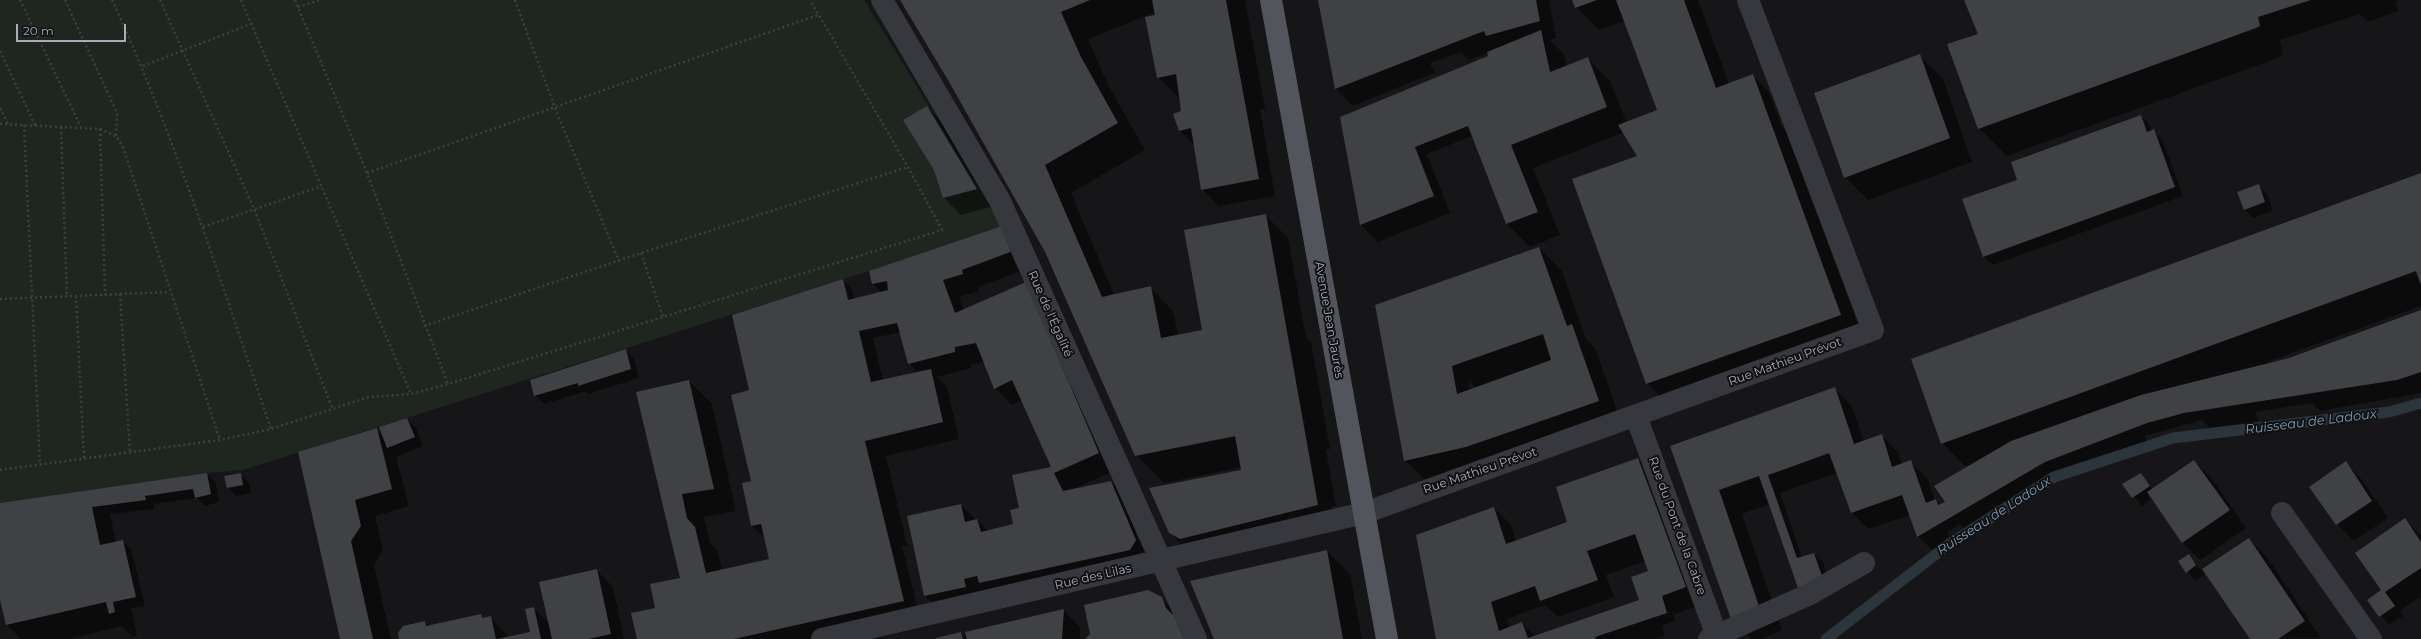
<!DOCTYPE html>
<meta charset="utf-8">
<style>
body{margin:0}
#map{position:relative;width:2421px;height:639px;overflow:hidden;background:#161618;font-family:Montserrat,sans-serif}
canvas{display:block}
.scale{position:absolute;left:16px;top:24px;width:110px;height:18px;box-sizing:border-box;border:2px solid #a8adb8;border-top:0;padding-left:5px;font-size:12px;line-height:14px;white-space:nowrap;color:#a8adb8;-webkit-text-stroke:3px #111113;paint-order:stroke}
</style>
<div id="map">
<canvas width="2421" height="639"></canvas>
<div class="scale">20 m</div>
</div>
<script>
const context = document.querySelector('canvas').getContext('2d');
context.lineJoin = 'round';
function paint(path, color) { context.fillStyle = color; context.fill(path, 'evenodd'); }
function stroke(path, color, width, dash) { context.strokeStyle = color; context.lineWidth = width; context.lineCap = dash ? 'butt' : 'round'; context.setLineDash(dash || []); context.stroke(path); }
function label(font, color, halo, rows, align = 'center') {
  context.font = font + ' Montserrat,sans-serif'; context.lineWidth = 4; context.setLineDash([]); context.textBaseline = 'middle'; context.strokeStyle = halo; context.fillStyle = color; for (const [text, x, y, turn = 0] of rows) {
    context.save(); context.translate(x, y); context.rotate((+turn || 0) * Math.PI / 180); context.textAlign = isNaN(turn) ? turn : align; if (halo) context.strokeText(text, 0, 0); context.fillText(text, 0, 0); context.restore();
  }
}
const green = new Path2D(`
 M0,0h864l138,226 -133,45 -626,199 -36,3 -207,30z`);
const shadow = new Path2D(`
 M901,0h344l20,108 -5,2 15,86 -56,10 -17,-17 -7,-43 -16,-16 3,-19 -2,-12 -22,-22 -3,-65 -67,27 20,46 37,65 -74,43 43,102 36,-7 23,23 5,24 26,-5 61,-115 23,23 18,100 5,4 19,107 -4,1 10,56 -5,1 3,15 -147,28 -17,-17 72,-62v-4l-78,16 -28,-28 -93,-206 -94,-170zM1305,421l1,2 -123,24v-2z
 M1319,0h230l7,38 -7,2 15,14 3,12 20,-8 23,23 17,42 31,-12 -33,-90 -26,9 -23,-23 -3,-7h125l31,84 23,-9 17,17 13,35 6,6 75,205 -193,69 -23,-24 -8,-227 -15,-24 -91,36 27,67 -30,12 -23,-23 -35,-88 -45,18 23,59 -72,29 -17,-17 -20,-108 148,-60 -1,-4 -19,7 -8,-8 -31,11 4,10 -82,33 -16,-17z
 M1965,0h435l-4,2 2,9 -30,11 -8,-8 -80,26 3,16 -276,100 -28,-28v-94z
 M1920,56l23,23 29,83 -104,38 -23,-23z
 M927,107l17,17 49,82 -32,9 -17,-17z
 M2141,116l9,9 2,6 10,8 21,57 -190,69 -9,-8 34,-77z
 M2421,175v131l-157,57 25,-4 132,-48v82l-101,18 -8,-8 -56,9 2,9 -48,7 -8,-8 -57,16 3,10 -99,39 -81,47 -8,-8 -13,8 4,10 -16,11 -17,-17 -8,-21 -42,14 -17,-17 -14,-39 -57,20 22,65 12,-4 9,8 7,23 -23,11 -37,-92 -28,10 40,116 -21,9h-9l-20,-20 -61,-172 163,-59 17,17 13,36 17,-6 17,17 4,12 8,-2 17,16 8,22 6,5 6,-2 25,-38 -7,1 -23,-23zM1834,451v1l-61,22v-2z
 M2258,185l9,9 6,17 -20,7 -8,-8z
 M1001,227l28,41 -51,19 1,4 -20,6 5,13 62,-26 89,186 -43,20 39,-8 17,17 24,58 -218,47 -9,-8 36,-91 27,26 26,-6 7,-17 31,-41 -30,-67 -10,5 -17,-17 -11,-26 -13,2v4l-34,9 10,10 12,52 -73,17 21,89 -5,1 18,72 -60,21h-222l18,-31 24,-29 -42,-186 51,-12 23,23 24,107 -32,6 6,26 8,8 4,19 48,-10 -5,-21 -13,-13 -3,-135 94,-111 9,9 2,10 28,-6 -9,-9zM845,290h2l3,14 -2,1zM901,332l8,31 9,10 -35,8 -10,-43z
 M1539,248l23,23 24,68 9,9 27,76 -194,59 -23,-23 -11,-58zM1468,380l8,8 -6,2z
 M626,350l8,9 5,19 -51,16 -2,-3 -42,13 -9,-9z
 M407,419l9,9 7,18 -27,11 13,49 -34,10 8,34 -9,15 17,74h-49l-42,-186 76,-23 8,7z
 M1638,459l23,23 42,122 -28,10 -3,-4 3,11 -13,5 3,10 -10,3h-219l58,-131 17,17 5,17 53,-19zM1647,486h2l16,43 -2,1zM1646,561l5,15 -11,24 -105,36 -13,-13 -12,5 -3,-9 38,-14 13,12 56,-20 -8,-22z
 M2194,461l17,17 35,50 -46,32 -17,-17 -30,-45 -11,8 -18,-22 16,-10 13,15z
 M2346,463l16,17 26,38 -34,23 -17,-17z
 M207,474l9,9 3,19 -14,4 -8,-8 -44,6 1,5 -44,5 6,28 6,-1 9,8 14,57 -14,2 6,27 -4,2 -11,-11 -53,13h-48l-14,-14 -7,-25v-96z
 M240,474l9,9 2,10 -15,3 -8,-9z
 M2405,520l16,16v60l-21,15 3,5 -14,9 -20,-24 15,-6 -27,-41z
 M2249,539l17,17 55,82 -70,1 -45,-66 -10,8 -9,-9 2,-16 13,15z
 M1327,551l23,23 12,65h-147z
 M596,570l17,17 11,52h-224l25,-17 4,4 51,-11 4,4 7,-2 17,20 23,-4 2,-25 17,16z
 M1161,598l28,28 -103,13z
 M1063,610l17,17v12h-112z
 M961,633l6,6h-29z`);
const stream = new Path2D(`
 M1826,639l122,-94 106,-68 119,-39 216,-26 32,-9`);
const building = new Path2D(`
 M900,0h190l-29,12 20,45 37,66 -73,42 57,132 49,-11 10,52 41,-8 -18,-100 82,-16 52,291 -138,34 -11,-6 -20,-45 92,-18 -6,-34 -100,20 -90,-204 -97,-172z
 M1152,0h74l33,179 -58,11 -10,-62 -12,3 -6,-17 8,-3 -5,-37 -19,4 -12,-61 10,-2z
 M1318,0h218l4,21 -54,15 -2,-5 -149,58z
 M1572,0h25l-22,8z
 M1616,0h68l32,88 37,-14 88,241 -195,69 -74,-205 65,-23 -19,-31 39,-15z
 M1964,0h347l-53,17 2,9 -4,2 -278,101 -31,-85 31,-10z
 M1541,30l9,42 38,-15 19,50 -96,38 27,67 -32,12 -38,-98 -53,21 19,49 -74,29 -20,-108 148,-61 -1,-4z
 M1920,54l30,84 -106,40 -30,-85z
 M927,106l50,83 -34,9 -9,-28 -31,-50z
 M2141,115l6,17 7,-3 21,58 -192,70 -21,-58 55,-19 -6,-18z
 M2421,173v112l-5,-14 -475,173 -30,-85z
 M2259,184l6,18 -21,8 -7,-18z
 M1002,226l11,25 -51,19 1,4 -20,6 12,33 71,-31 73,171 -45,20 9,18 48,-10 25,59 -6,10 -151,33 -2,-7 -13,3 2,8 -42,9 -17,-80 54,-12 4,18 12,-3 4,13 32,-8 -3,-14 9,-2 -7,-33 39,-8 -39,-87 -18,9 -18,-46 -21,4v5l-47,12 -11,-41 -38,8 12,51 60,-13 12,53 -78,19 39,160 -170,38h-97l-6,-26 24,-5 -5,-24 30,-6 -44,-186 53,-12 25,109 -32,5 5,24 8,9 11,46 63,-14 -8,-35 -10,2 -9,-43 9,-2 -20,-86 18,-5 -17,-75 111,-36 5,21 40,-10 -1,-9 -15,3 -3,-13z
 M1539,247l28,79 5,-2 27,77 -133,46 -62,14 -29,-156zM1543,334l8,26 -94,34 -5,-28z
 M2421,310v62l-24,8 -213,33 -37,10 -102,39 -128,75 -15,-42 -51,18 -22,-60 -61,22 29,83 17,-5 8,23 -24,12 -39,-112 -40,14 40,116 -28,13 -61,-173 165,-59 19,57 28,-10 10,33 19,-7 15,43 10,-4 2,6 7,-3 -11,-16 77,-45 130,-46 148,-37z
 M626,349l5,20 -53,17v-3l-44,13 -4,-16z
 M407,418l8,19 -28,11 -8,-21z
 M377,428l15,61 -37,11 6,26 -10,15 22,98h-33l-42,-187z
 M1638,458l48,129 -24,9 5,17 -72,24 1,2h-160l-20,-104 78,-28 12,37 61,-22 -11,-35zM1635,534l13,37 -17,6 8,23 -111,38 -6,-16 -23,9 -8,-29 44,-16 5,15 58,-21 -11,-29z
 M2194,460l36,50 -48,33 -35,-51z
 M2346,461l26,40 -36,24 -27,-38z
 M207,473l4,21 -16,4 -2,-9 -48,7 1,4 -54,7 8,38 23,-5 13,57 -23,5 2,10 -6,2 -3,-12 -100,23 -6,-25v-97z
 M241,473l2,12 -16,3 -3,-12z
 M2141,473l9,13 -18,12 -10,-14z
 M2405,518l16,24v26l-36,24 10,14 -16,11 -12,-17 14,-10 -26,-37z
 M2249,538l56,83 -27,18h-28l-48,-70z
 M1327,550l16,89h-129l-24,-58z
 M2189,554l7,11 -10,8 -8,-12z
 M597,569l14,65 -23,5h-36l-13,-57z
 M1148,590l14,7 4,11 8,8 10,23h-99l5,-5 -6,-29z
 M534,607l7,32h-44l33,-7 -5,-23z
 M1064,609l-2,30h-95l-2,-7z
 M481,614l1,4 9,-2 5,23h-97l-1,-6 5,-7 22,-5 1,5z
 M961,632l2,7h-27v-1z`);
const path = new Path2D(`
 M20,0l61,127
 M65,0l52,113 -1,23
 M112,0c64,139 110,285 159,429
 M160,0l95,211 78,199
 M241,0l170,394
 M295,0l72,173 81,211
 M515,0l40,108 64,153
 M298,7l22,-7
 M0,51l35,74
 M143,66l108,-42
 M0,108l8,16
 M0,124l100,5 16,7 7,11 97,293
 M24,125l16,339
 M61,127l6,170
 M100,129l5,166
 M367,173l451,-158
 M203,227l119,-41
 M641,253l22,64
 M120,294l10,158
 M76,296l8,163
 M0,299l170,-7
 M424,326l217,-73 267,-86
 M0,470l220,-30 51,-11 98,-32 42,-3 37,-10 494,-154 -34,-63 -98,-167`);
const minor = new Path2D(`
 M882,0l118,201 196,438
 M1636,416l81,220
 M2282,513l89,126
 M822,639l542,-126 509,-183 -125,-330
 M1709,639l101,-45 54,-31`);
const major = new Path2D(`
 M1271,0l116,639`);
const streetNames = [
 ["Rue de l'Égalité",1050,314,66],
 ["Avenue Jean Jaurès",1329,320,80],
 ["Rue Mathieu Prévot",1785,362,-20],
 ["Rue Mathieu Prévot",1480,471,-19],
 ["Rue du Pont de la Cabre",1677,526,70],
 ["Rue des Lilas",1093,577,-13]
];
const waterNames = [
 ["Ruisseau de Ladoux",2311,422,-7],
 ["Ruisseau de Ladoux",1994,516,-33]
];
paint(green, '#1e261f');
paint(shadow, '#0007');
stroke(stream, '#2c353c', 11);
paint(building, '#404145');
stroke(path, '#3d3f44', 2.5, [2, 3]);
stroke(minor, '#37383d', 22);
stroke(major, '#53555c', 22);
label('12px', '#a8adb8', '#111113', streetNames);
label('italic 13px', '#7f9bb3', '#111113', waterNames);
</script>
